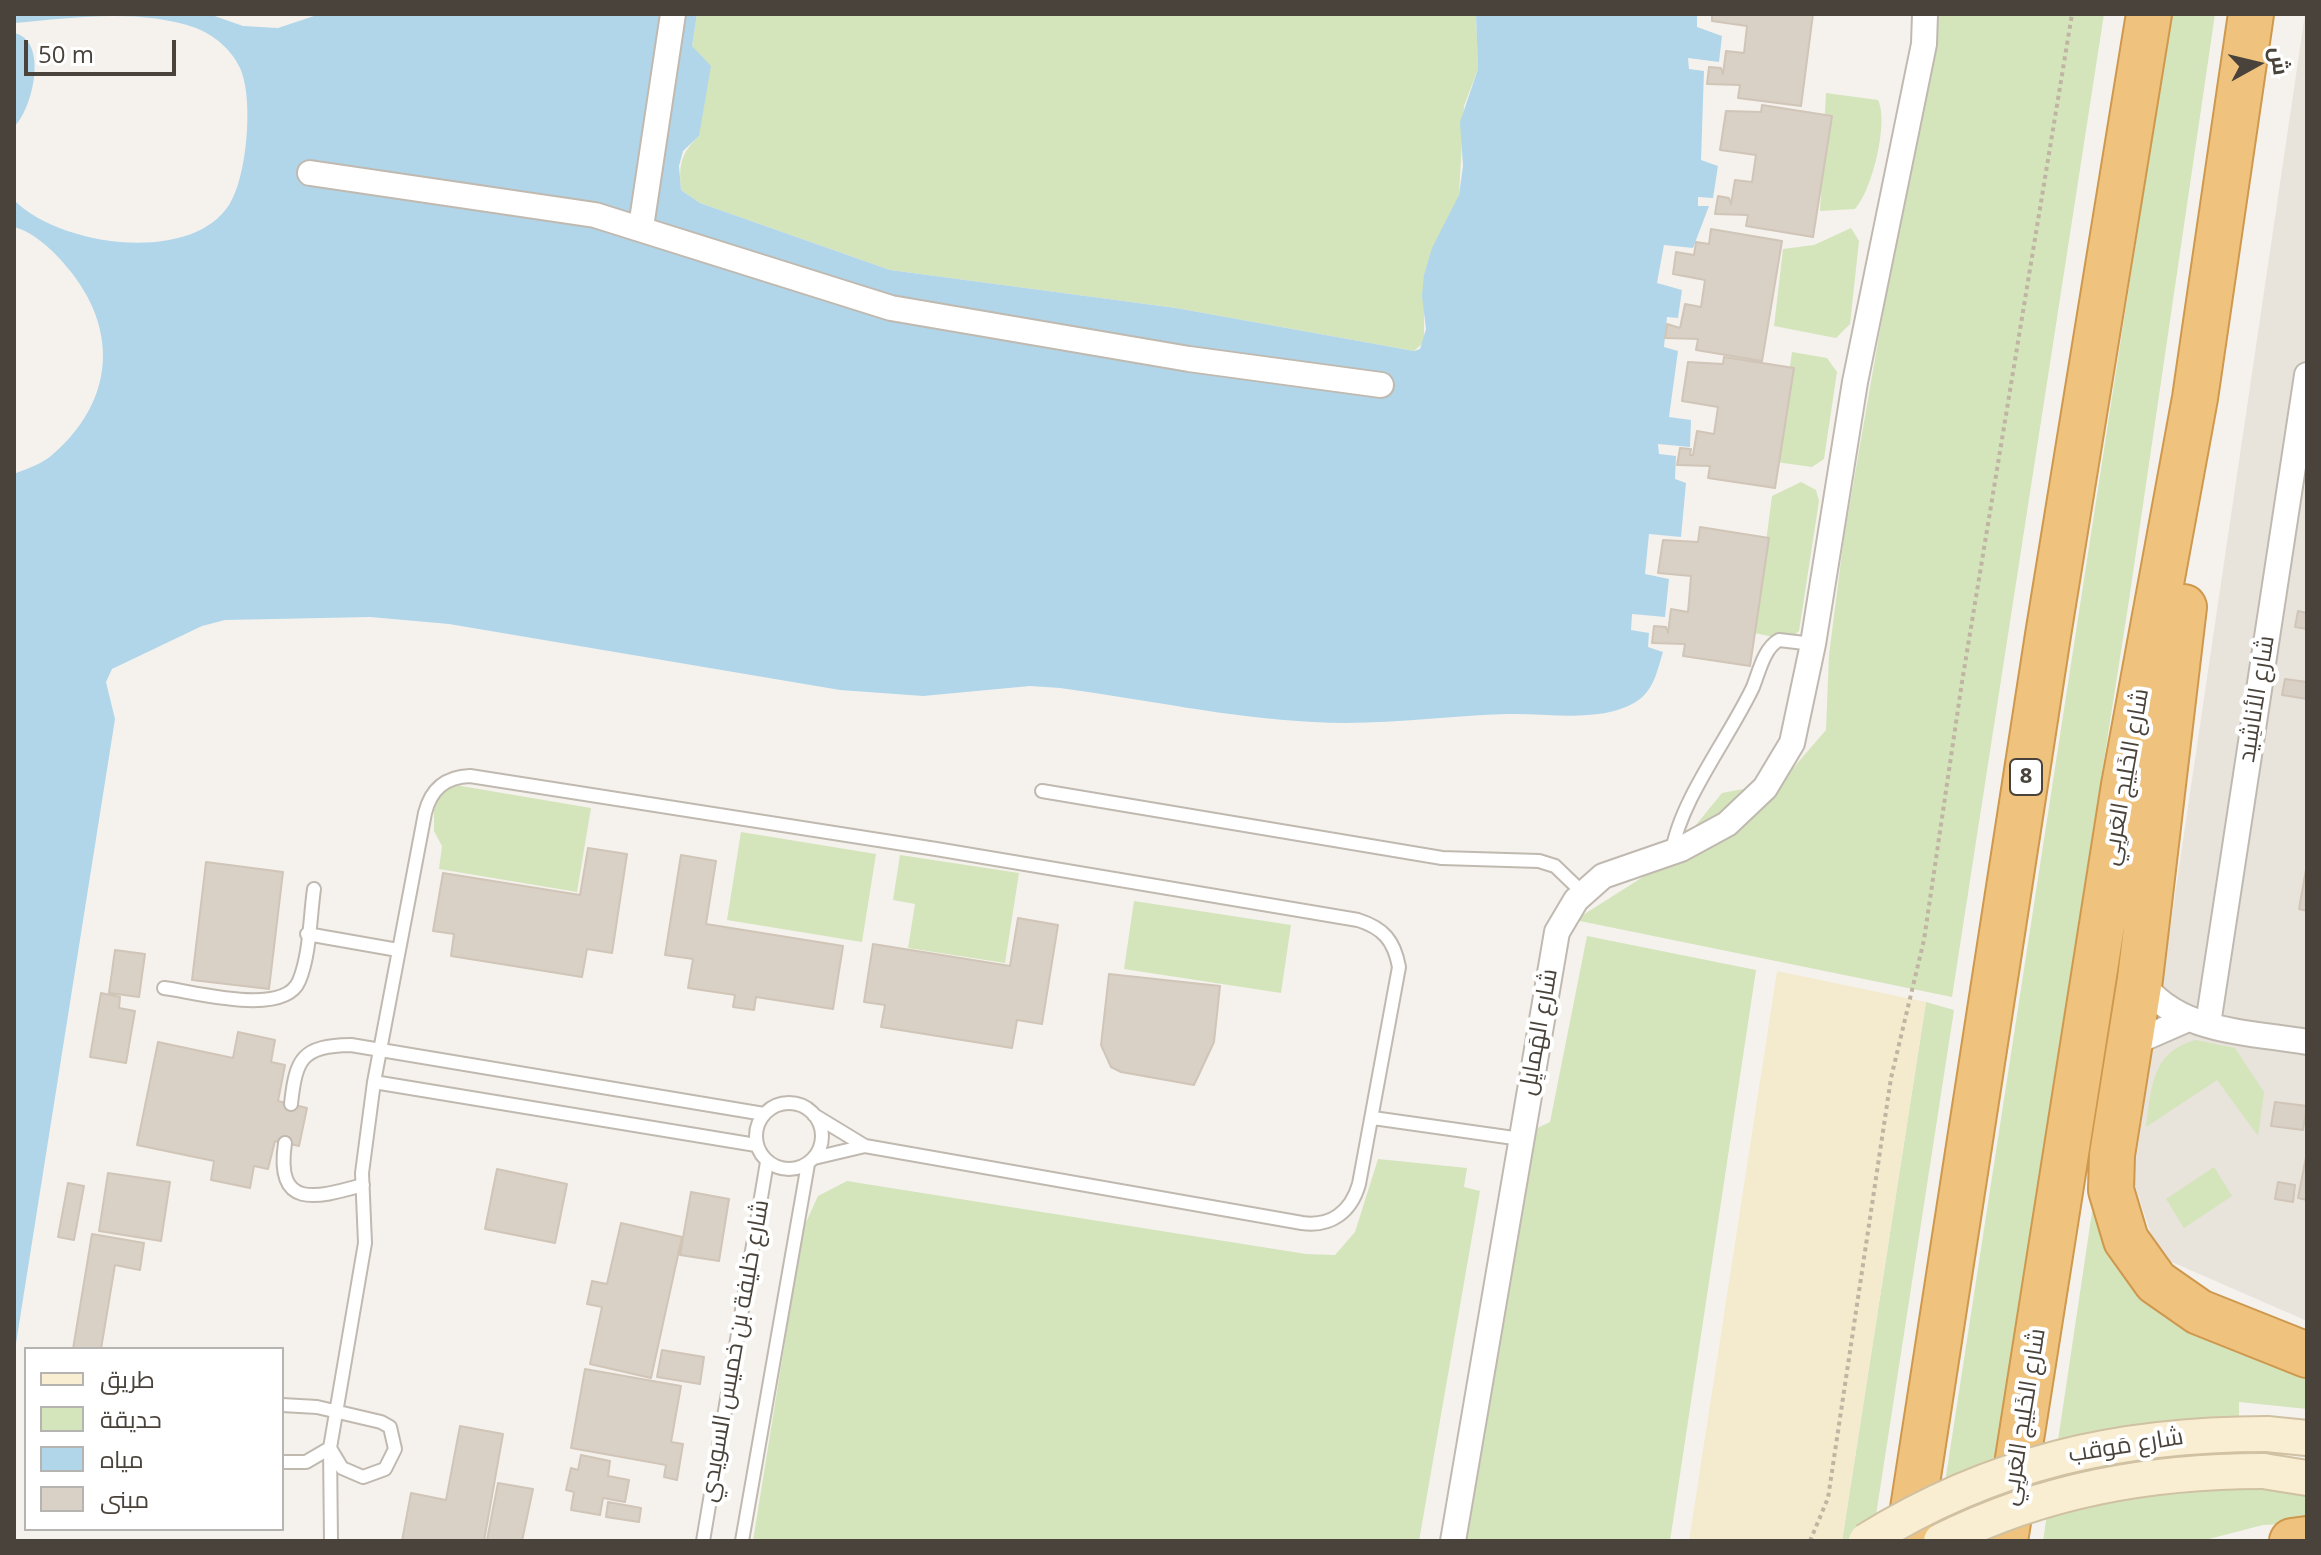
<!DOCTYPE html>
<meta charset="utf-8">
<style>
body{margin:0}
#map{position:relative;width:2321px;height:1555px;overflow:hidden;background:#f5f2ed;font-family:"Open Sans",Cairo,sans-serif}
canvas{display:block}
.frame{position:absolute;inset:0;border:16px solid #49433b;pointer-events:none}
.legend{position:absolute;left:24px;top:1347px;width:260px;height:184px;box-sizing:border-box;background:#fff;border:2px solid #b6b4b1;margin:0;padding:10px 14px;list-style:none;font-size:24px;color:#49433b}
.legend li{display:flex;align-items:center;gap:16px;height:40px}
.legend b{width:40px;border:2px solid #b6b4b1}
.north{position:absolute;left:2217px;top:24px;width:80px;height:80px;-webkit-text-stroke:6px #fff;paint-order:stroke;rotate:82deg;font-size:22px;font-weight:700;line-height:32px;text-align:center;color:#49433b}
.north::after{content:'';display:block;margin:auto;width:28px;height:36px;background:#49433b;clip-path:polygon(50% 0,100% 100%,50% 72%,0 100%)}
.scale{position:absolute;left:24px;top:40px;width:152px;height:36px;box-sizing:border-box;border:4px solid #49433b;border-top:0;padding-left:10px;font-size:24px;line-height:28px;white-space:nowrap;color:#49433b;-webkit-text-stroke:6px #fff;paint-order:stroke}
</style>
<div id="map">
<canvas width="2321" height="1555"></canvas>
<div class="frame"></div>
<ul class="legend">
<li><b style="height:10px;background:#faeed2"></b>طريق</li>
<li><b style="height:22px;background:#d4e4bb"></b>حديقة</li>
<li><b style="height:22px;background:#b1d6ea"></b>مياه</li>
<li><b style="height:22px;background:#d9d0c6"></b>مبنى</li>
</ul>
<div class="north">ش</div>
<div class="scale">50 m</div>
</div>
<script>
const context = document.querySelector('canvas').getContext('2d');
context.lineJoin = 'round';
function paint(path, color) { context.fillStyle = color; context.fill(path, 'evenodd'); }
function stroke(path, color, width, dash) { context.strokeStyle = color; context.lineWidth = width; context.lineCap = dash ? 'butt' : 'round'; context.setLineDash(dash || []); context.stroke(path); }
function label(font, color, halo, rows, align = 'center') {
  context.font = font + ' "Open Sans",Cairo,sans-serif'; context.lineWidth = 8; context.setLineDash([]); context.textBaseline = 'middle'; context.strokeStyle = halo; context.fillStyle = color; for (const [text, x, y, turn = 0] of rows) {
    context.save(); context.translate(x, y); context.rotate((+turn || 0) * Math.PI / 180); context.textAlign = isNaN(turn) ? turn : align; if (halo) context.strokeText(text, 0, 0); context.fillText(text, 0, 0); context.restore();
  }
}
const residential = new Path2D(`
 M2305,14h2v1307l-149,-65 -25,-77z`);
const green = new Path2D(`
 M697,14h779l2,55 -14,37 -5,89 -35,80v67l-10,9 -238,-43 -286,-38 -190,-67 -19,-13c-2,-25 -1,-36 18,-54l-7,-90z
 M1935,14h169l-152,983 -377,-77 90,-57 57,-70 59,-11 45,-52 3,-75 15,-118z
 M2171,14h44l-86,586 -147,941h-46z
 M1826,93l52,7c11,22 -6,91 -23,109l-35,2z
 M1851,228l8,13 -9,83 -14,14 -62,-12 9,-77 31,-4z
 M1792,352l35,6 10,14 -13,87 -12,8 -36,-5z
 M1801,482l15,8 3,11 -20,130 -10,9 -35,-7 18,-137z
 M455,785l136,23 -14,84 -138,-23 3,-23 -8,-15v-21l7,-17z
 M741,832l135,22 -14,88 -135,-22z
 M900,855l119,18 -14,90 -97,-15 7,-44 -22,-4z
 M1134,901l157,24 -10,68 -157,-24z
 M1587,936l169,34 -86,571h-209l66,-408 23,-11z
 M1926,1002l28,8 -82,531h-30z
 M2196,1040l39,8 29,44 -6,44 -41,-56 -71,47c6,-40 5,-75 50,-87z
 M1378,1159l89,9 -3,19 16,4 -61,350h-666l50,-312 15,-33 29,-15 459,73 29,1 20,-23z
 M2214,1167l18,29 -48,32 -18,-29z
 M2095,1192l14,40 198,133v44l-68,-7v78l68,5v38l-44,2 -62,16h-158z`);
const sand = new Path2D(`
 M1777,971l149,31 -84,539h-153z`);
const water = new Path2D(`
 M14,14h195l34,12 35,2 42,-14h377l-5,32 19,20 -12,70 -16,15 -4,15 2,24 19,13 190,67 286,38 238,43 6,-2 6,-20 -4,-33 2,-21 8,-27 27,-53 4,-29 -3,-44 18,-53 -2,-55h221v13l25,9 -3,26 -31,-4 1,11 15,2 -3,89 17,6 -5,32 -15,-1v9h11l-16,42 -29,-3 -7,38 25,7 -4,28 -11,-1 -3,30 14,4 -9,66 22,3 -1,27 -32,-3 1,10 17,2 -1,23 11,4 -5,54 -32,-3 -4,40 24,5 -4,38 -33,-3 -1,16 18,3 -1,14 15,5c-6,19 -9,40 -29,51 -35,20 -87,10 -126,11 -65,2 -129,12 -195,8 -84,-4 -169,-23 -253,-34l-30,-2 -107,10 -83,-6 -391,-66 -79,-7 -145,3 -23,6 -90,43 -6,13 9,37 -101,637v-882c12,-5 28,-10 38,-19 60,-51 68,-121 19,-183 -13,-17 -36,-40 -57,-45v-27c45,46 176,65 215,5 18,-27 25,-107 11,-137 -8,-18 -26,-33 -44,-40 -58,-20 -122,-10 -182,-5z
 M14,33c35,7 19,76 0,94z`);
const building = new Path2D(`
 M1712,14h101l-12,92 -63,-8 2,-13 -33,-1 2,-17 12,1 2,6 3,-23 18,2 3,-27 -35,-5z
 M1762,105l70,11 -19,121 -67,-11 2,-11 -33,-1 3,-18 11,2 2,6 4,-24 17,2 4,-27 -36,-5 6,-39 35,1z
 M1711,229l71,12 -20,120 -66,-11 2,-11 -33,-1 2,-14 13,4 5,-24 16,3 4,-27 -32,-6 3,-22 18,3 2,-13 13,2z
 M1724,357l70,11 -19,120 -67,-10 2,-12 -33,-1 3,-17 11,1 -1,6h3l4,-24 17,3 4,-27 -36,-6 6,-39 35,2z
 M1700,527l69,11 -19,128 -67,-10 2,-12 -33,-1 2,-17 12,1 2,6 3,-24 17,3 3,-36 -33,-3 5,-33 35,2z
 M2298,611l9,2v16l-12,-2z
 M2285,679l22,3v17l-25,-4z
 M588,848l39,6 -15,99 -25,-4 -5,28 -131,-21 3,-22 -21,-3 10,-58 137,22z
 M681,855l35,6 -10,63 137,22 -10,63 -77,-12 -2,13 -21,-3 2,-12 -47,-7 5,-29 -28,-4z
 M206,862l77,10 -14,117 -77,-9z
 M2307,864v47l-8,-2z
 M1018,918l40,7 -16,99 -25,-4 -5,28 -131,-21 4,-22 -21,-3 9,-58 137,22z
 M115,950l30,4 -6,43 -30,-4z
 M1109,974l111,12 -6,56 -20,43 -73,-13 -10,-5 -10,-22z
 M101,993l19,4 -1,11 16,3 -9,52 -36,-6z
 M238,1032l37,8 -4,22 14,3 -7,36 29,7 -8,38 -24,-5 -7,28 -14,-3 -4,22 -39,-8 3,-19 -77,-16 21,-103 75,16z
 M2275,1102l32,4 -4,24 -32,-4z
 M2307,1152v48l-9,-2z
 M497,1169l70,15 -12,59 -70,-14z
 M108,1173l62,9 -9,59 -62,-10z
 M2278,1182l17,3 -2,17 -18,-3z
 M68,1183l16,3 -10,54 -16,-3z
 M691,1192l38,7 -10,62 -39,-6z
 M621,1223l61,14 -31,141 -61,-14 12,-57 -15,-3 5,-23 15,3z
 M92,1234l52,9 -4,27 -25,-5 -14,84h-28z
 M662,1350l42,7 -4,27 -43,-7z
 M585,1369l96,17 -10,56 12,2 -6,36 -13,-3 2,-12 -95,-17z
 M460,1426l43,8 -19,107h-82l9,-48 35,7z
 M581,1455l29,6 -2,15 21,4 -4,22 -22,-4 -3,17 -29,-5 3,-18 -8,-2 5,-22 7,2z
 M498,1483l35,6 -11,52 -35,-1z
 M608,1502l33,6 -2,14 -33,-5z`);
const path = new Path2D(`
 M1810,1541l18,-43 63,-420 33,-138 38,-258 110,-668`);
const lane = new Path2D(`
 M1042,791l400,67 97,3 16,5 28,27
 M1672,852c8,-52 57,-114 81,-165 6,-15 11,-39 26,-47l34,4
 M307,934l91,16
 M164,988c32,4 120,29 135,-7 11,-26 11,-64 15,-92
 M756 1136a33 33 0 1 1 66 0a33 33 0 1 1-66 0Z
 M291,1104c5,-46 11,-58 60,-59l413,69
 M1373,1118l148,21
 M285,1143c-10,67 31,55 78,42
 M756,1145l-382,-63 51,-269c6,-24 20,-36 45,-37l466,73 422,71c25,8 36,20 41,47l-40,217c-8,28 -28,43 -57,39l-437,-77 -51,-31
 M814,1158l51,-12
 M282,1405l35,2 64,15 9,5 5,22 -10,20 -22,8 -21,-9 -12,-20 -24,14h-24
 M331,1541l-1,-93 35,-205 -3,-70 12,-91
 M703,1541l64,-379
 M742,1541l66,-377`);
const street = new Path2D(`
 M310,173l285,42 296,93 298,51 192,26
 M641,227l32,-213
 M2140,979c34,54 110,53 167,63
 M2208,1024l99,-649
 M2131,1044l55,-24
 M1453,1541l104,-609 19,-32 27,-24 78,-27 46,-25 38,-36 27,-45 21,-99 42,-262 69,-338 1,-30`);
const secondary = new Path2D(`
 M2267,1434l40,4
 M2263,1471l44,7`);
const highway = new Path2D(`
 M2184,607l-44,372 -28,176 -1,35 15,50 30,42 43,30 108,43
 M1908,1541l140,-906 101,-621
 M2005,1541l119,-756 71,-387 56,-384
 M2292,1541l15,-2`);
const secondaryBridge = new Path2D(`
 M1866,1541c126,-79 255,-107 401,-107
 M1941,1541c102,-51 209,-70 322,-70`);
const shields = [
 [2026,777,32]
];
const shieldNames = [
 ["8",2026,777]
];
const streetNames = [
 ["شارع الأناشِيد",2257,699,-81],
 ["شارع الخَلِيج العَربِي",2126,777,-80],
 ["شارع الهَمايِل",1539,1032,-80],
 ["شارع خليفة بن خميس السويدي",735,1351,-80],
 ["شارع الخَلِيج العَربِي",2024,1417,-81],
 ["شارع مَوقب",2126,1446,-9]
];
paint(residential, '#e8e4dc');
paint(green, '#d4e4bb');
paint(sand, '#f4eace');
paint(water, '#b1d6ea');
paint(building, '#d9d0c6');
stroke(building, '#d0c5b7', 2);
stroke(lane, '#c0b9b0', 16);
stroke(street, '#c0b9b0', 28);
stroke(secondary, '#cfc1a2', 38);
stroke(highway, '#ce984e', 48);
stroke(path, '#c0b4a3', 4, [4, 4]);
stroke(lane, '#fff', 12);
stroke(street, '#fff', 24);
stroke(secondary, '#faeed2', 34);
stroke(highway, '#efc37d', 44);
stroke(secondaryBridge, '#cfc1a2', 38, []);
stroke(secondaryBridge, '#faeed2', 34);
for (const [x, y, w] of shields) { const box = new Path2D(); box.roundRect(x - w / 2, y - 18, w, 36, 6); context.fillStyle = '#fff'; context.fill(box); stroke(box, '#49433b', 2); }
label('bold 22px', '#49433b', null, shieldNames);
label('24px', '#49433b', '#fff', streetNames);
</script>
